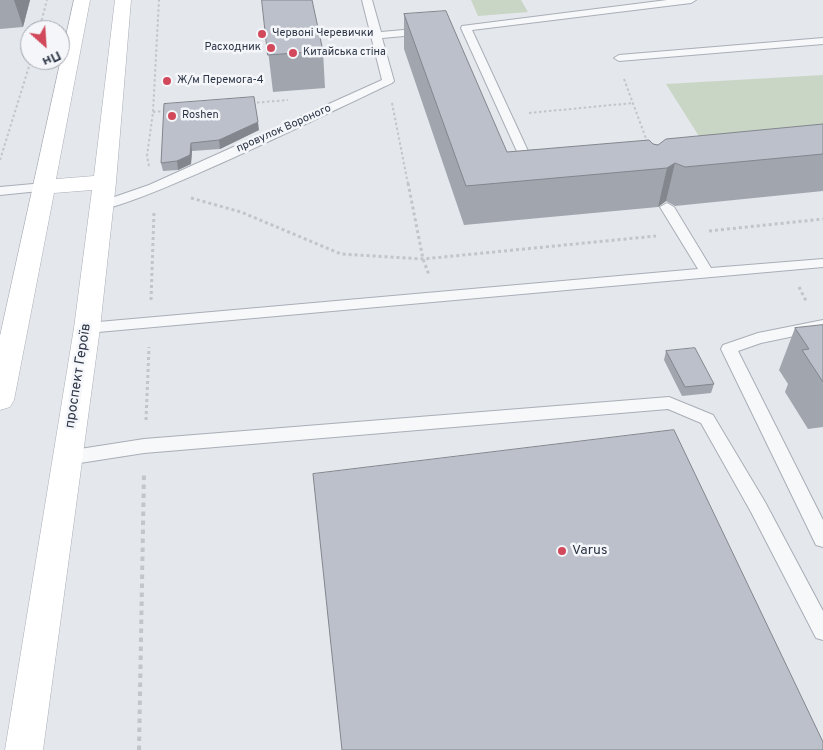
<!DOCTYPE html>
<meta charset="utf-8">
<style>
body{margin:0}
#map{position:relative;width:823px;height:750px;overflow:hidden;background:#e4e7ec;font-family:Overpass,sans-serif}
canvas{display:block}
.north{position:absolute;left:20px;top:20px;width:50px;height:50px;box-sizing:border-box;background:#f4f6f9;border:1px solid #a4a8b1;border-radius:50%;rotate:154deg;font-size:14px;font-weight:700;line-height:20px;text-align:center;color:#2b3445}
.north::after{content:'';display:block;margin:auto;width:18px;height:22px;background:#d1495b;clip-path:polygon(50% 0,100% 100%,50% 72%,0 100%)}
</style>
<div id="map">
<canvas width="823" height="750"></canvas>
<div class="north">Пн</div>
</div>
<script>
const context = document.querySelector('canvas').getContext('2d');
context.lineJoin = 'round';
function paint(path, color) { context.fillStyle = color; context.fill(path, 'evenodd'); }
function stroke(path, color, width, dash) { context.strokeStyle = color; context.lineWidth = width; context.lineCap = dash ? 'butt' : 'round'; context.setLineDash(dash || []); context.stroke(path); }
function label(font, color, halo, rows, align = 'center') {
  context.font = font + ' Overpass,sans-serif'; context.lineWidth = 5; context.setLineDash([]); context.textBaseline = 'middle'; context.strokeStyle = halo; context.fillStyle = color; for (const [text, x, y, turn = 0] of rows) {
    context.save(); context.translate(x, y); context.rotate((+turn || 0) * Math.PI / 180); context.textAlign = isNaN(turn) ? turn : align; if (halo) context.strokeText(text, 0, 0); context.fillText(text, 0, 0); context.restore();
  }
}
const green = new Path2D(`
 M471,0h50l7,12 -50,4z
 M823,75v58l-121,8 -36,-57z`);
const pathFar2 = new Path2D(`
 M39,30l8,-30
 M624,79l24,65
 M252,103l36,-3
 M392,103l16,81
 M153,112l13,-1
 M529,113l104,-10
 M0,160l31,-100
 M149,166l-2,-10 6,-44 6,-112`);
const pathFar1 = new Path2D(`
 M408,183l15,76 6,16
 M191,198l50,14 100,42 82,5 233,-23
 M709,231l114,-12
 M799,287l8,16
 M151,300l3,-88
 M146,420l3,-73`);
const path = new Path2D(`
 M139,750l5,-278`);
const service = new Path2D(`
 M362,0h10l9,32 45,-4 5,3 -5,3 -44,4 12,43 -2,2c-39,18 -270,132 -295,126l-2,-3 2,-3 52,-18 233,-105z
 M667,0h29l-5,3 -219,27 56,121 14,-1 6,4 -6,4h-22l-59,-130 1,-2z
 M823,38v6l-204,17 -5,-3 5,-3z
 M44,183l5,1 1,3 -1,3 -49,5v-8z
 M667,203l7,4 37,61 112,-9v8l-736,66 -5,-1 -3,-4 3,-4 5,-1 611,-54 -38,-62z
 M823,320v10l-62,13 -23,8 85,169v27l-7,-2 -95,-196 2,-4 35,-12z
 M669,397l44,18 52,87 58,109v29l-7,-2 -65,-126 -50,-89 -33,-14 -524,44 -77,12 -6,-2 -3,-5 3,-5 6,-2 77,-12z`);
const secondary = new Path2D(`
 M74,0h16l-34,179 38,-3 21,-176h16l-15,182 -16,146 -57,422h-38l69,-422 18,-138 -38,3 -40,207 -4,7 -10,3v-74z`);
const wall = new Path2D(`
 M0,0h30l-7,27 -23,2z
 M262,0l61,51 2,37 -52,4z
 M404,14l103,138 146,-8 5,1 165,-21v67l-148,15 -9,-5 -8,6 -194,18 -60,-176z
 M164,104l95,26 -39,19 -28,2 -1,13 -13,6 -15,1 -2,-8z
 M823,325v102l-15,2 -23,-37 3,-8 -9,-14 16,-42z
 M666,351l48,33 -3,9 -29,3 -18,-36z`);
const shadedWall = new Path2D(`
 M14,0h16l-7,27z
 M258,122l1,8 -39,19 -1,-9z
 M191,143l1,8 -1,13 -13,6 -1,-9z
 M675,163l-9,38 -8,6 9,-39z`);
const building = new Path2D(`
 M262,0h50l11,51 -55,4z
 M446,11l61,141 142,-12 4,4 5,1 8,-6 157,-15v30l-138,13 -10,-4 -8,5 -201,18 -62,-172z
 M254,97l4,25 -39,18 -28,3 -1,12 -13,6 -16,2 3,-59z
 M823,325v57l-21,-32 7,-1 -14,-21z
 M695,348l19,36 -29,3 -19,-36z
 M674,430l149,312v8h-481l-29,-276z`);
const markers = [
 [262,34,5,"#d1495b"],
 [271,48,5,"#d1495b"],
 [293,53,5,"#d1495b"],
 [167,81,5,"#d1495b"],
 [172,116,5,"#d1495b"],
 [562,551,5,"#d1495b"]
];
const farPoinames = [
 ["Червоні Черевички",272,34],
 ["Расходник",261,48,"right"],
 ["Китайська стіна",303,53],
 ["Ж/м Перемога-4",177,81],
 ["Roshen",182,116]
];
const farStreetnames = [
 ["провулок Вороного",284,129,-24]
];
const streetNames = [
 ["проспект Героїв",79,376,-81]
];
const poiNames = [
 ["Varus",572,551]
];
paint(green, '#c9d6c5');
stroke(service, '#a9aeb7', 2);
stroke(secondary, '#a9aeb7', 1);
stroke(pathFar2, '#c2c5cb', 2, [2.5, 2.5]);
stroke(pathFar1, '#c2c5cb', 3, [3, 3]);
stroke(path, '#c2c5cb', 4, [4.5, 4.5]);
paint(service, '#f7f8fa');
paint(secondary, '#fff');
paint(wall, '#a1a5ae');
paint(shadedWall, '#83868d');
paint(building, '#bbc0ca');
stroke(building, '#83868d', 1);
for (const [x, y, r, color] of markers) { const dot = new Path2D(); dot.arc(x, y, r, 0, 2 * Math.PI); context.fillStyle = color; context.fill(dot); stroke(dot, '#f4f6f9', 2); }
label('11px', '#2b3445', '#f4f6f9', farPoinames, 'left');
label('11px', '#2b3445', '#f4f6f9', farStreetnames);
label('14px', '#2b3445', '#f4f6f9', streetNames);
label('14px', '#2b3445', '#f4f6f9', poiNames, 'left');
</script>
